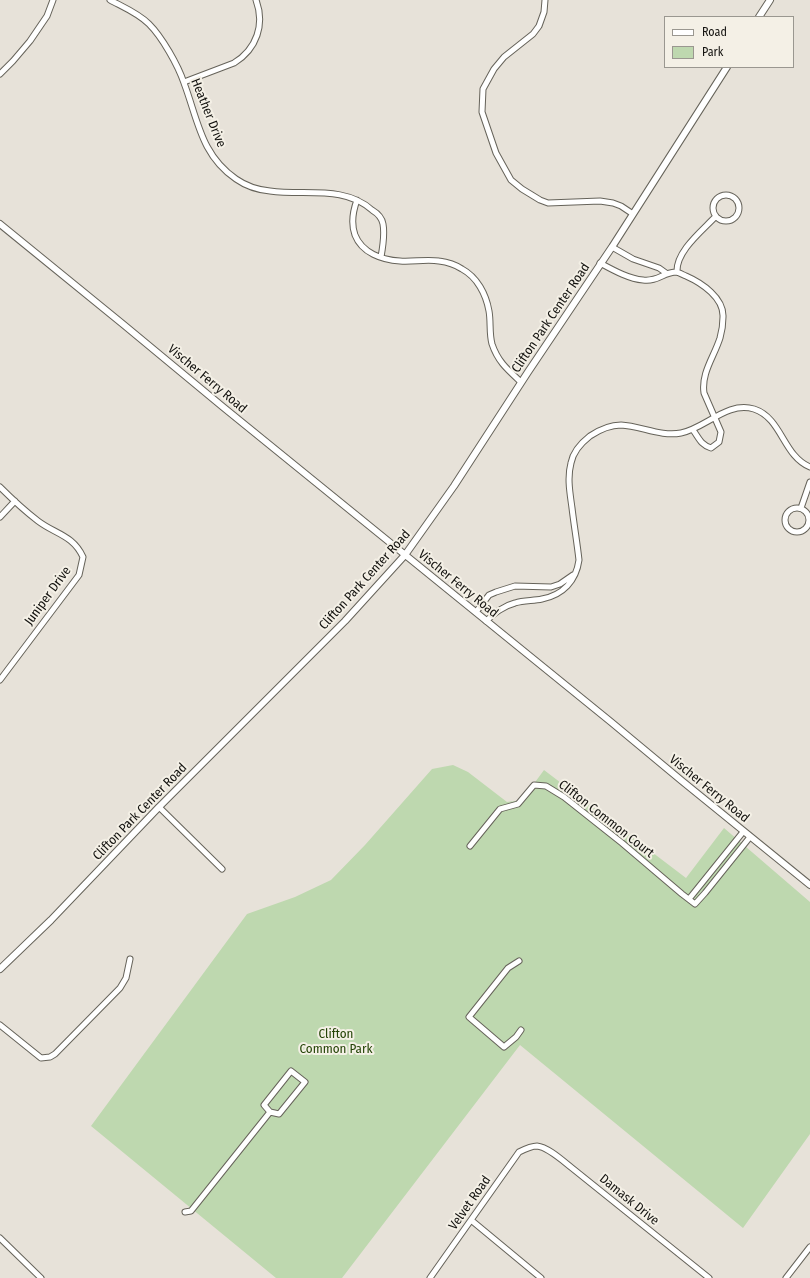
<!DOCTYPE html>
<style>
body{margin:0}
#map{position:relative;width:810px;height:1278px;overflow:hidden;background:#e7e2d9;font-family:"Fira Sans Condensed",sans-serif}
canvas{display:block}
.legend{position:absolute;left:664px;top:16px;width:130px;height:52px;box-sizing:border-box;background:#f4f0e6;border:1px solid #9a9790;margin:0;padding:5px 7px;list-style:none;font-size:12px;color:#13120f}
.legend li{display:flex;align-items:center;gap:8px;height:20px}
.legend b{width:20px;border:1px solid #9a9790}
</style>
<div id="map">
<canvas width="810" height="1278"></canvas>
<ul class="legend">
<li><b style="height:5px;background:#fff"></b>Road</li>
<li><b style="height:11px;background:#bed8af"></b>Park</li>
</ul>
</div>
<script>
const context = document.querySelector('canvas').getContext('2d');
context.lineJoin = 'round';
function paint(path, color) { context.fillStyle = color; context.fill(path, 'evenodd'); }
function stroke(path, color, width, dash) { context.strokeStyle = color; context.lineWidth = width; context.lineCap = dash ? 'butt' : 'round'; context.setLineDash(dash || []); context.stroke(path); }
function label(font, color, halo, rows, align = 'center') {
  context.font = font + ' "Fira Sans Condensed",sans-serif'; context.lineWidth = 4; context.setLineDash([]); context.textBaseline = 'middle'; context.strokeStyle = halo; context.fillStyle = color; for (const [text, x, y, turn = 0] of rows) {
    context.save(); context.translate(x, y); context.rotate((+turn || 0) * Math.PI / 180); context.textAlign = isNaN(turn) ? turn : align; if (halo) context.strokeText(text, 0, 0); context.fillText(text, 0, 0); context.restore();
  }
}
const green = new Path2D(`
 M453,765l15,7 39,30 15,-2 22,-30 142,108 38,-50 86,74v232l-67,94 -223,-183 -178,233h-66l-185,-152 156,-212 48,-17 36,-17 34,-35 67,-76z`);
const minor = new Path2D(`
 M110,0c13,7 28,13 39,24 13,13 29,41 35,59 14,37 17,72 52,96 10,7 23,11 34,12 35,5 74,-6 102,19 5,3 10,8 11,14 2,11 0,22 -2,33
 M545,0l-1,12 -5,14 -6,8 -29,23 -10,12 -11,20 -1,23 14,41 15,27 11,9 18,11 8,3 52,-2 13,2 8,3 12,8
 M0,74l13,-13 17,-20 17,-25 6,-16
 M184,82l50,-19c23,-14 31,-39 22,-63
 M713 208a13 13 0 1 1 26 0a13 13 0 1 1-26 0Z
 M357,200c-4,11 -6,24 -2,35 7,18 27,25 45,26 13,1 26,-2 39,0 8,1 17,4 23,8 15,8 24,25 27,42 2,11 0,22 3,33 6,18 16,26 29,38
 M612,247l21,12 26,9 7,5
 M600,263c13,7 29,16 43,17 14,2 20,-7 32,-8 4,0 8,3 11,4 16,7 38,22 37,41 0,7 -1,14 -3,21 -6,19 -19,35 -16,55l17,39 -2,10 -8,6c-10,-3 -12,-10 -18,-18
 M677,272c-1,-21 25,-41 39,-56
 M0,487c12,12 25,24 38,34 17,13 35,14 45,36l-4,18 -79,105
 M785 520a12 12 0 1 1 24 0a12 12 0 1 1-24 0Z
 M801,508l9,-26
 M0,517l15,-16
 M476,612l13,-17 7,-3 19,-6 36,1 9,-3 13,-9
 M486,621c9,-8 17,-15 29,-18 9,-3 18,-2 27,-4 21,-4 34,-18 37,-39 -2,-18 -5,-35 -7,-52 -2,-15 -5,-30 -1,-45 2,-11 10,-20 19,-27 9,-6 19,-11 31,-11 20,1 40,12 60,8 25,-5 46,-32 73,-24 28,9 29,47 56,58
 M159,807l63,62
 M470,846l30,-37 18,-5 16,-19 12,1 18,11 58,46 60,51 13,10 10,-11 45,-56
 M689,899l54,-67
 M519,961l-11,7 -39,49 35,30 12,-10 5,-7
 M0,1025l41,33 9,-1 5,-3 65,-66 6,-10 4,-19
 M185,1212l6,-1 79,-99 -6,-7 27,-34 14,11 -26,32 -9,-2
 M471,1220l70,58
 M0,1238l41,40
 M430,1278l89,-126c6,-3 12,-6 18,-6 11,1 26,15 35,22l137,110
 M786,1278l24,-31`);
const tertiary = new Path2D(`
 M759,17l11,-17
 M0,224l124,101 99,82 388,315 71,59 128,104
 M0,969l51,-49 108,-113 186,-186 60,-66 49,-69 74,-114 84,-125 115,-180`);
const streetNames = [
 ["Heather Drive",208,113,68],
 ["Clifton Park Center Road",551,318,-56],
 ["Vischer Ferry Road",207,379,40],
 ["Clifton Park Center Road",365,580,-48],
 ["Vischer Ferry Road",458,584,39],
 ["Juniper Drive",48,596,-54],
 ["Vischer Ferry Road",709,789,39],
 ["Clifton Park Center Road",140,812,-46],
 ["Clifton Common Court",606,819,38],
 ["Damask Drive",629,1200,39],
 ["Velvet Road",470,1203,-55]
];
const parkNames = [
 ["Clifton",336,1034],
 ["Common Park",336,1049]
];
paint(green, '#bed8af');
stroke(minor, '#66635a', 7);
stroke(tertiary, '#66635a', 8);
stroke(minor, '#fff', 5);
stroke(tertiary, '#fff', 6);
label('13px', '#13120f', '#f4f0e6', streetNames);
label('13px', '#244406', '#f4f0e6', parkNames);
</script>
